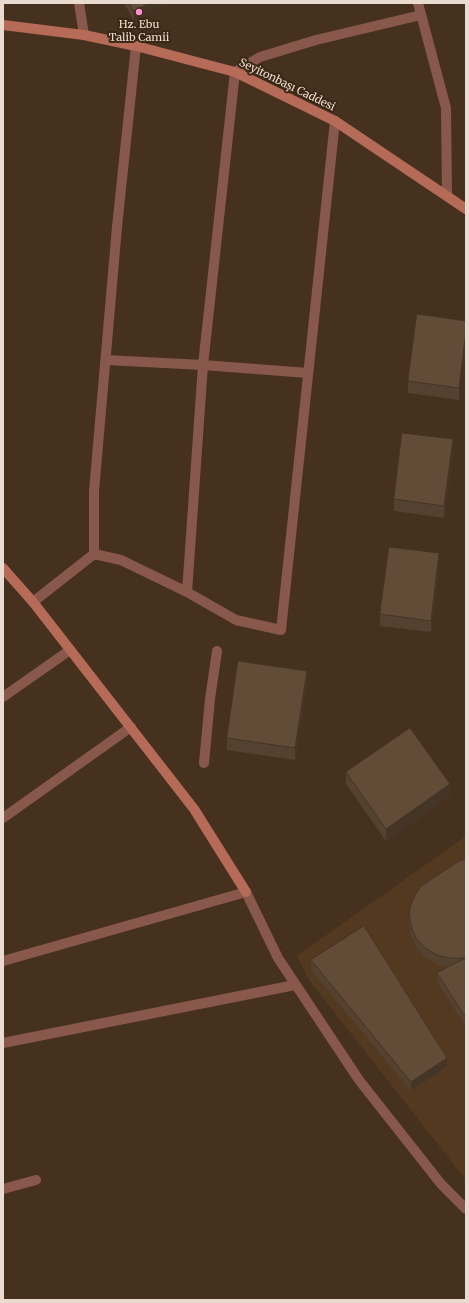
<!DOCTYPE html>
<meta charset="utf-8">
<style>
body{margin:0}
#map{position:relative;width:469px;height:1303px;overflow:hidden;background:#46311e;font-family:Merriweather,serif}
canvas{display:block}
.frame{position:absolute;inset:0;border:4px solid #e9dbd0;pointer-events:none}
</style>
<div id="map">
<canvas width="469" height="1303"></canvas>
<div class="frame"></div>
</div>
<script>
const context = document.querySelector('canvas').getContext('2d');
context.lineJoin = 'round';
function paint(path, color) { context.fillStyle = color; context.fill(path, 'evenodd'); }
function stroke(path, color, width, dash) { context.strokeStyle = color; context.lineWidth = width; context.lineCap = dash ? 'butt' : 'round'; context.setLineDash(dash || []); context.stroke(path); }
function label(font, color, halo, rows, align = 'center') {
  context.font = font + ' Merriweather,serif'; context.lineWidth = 4; context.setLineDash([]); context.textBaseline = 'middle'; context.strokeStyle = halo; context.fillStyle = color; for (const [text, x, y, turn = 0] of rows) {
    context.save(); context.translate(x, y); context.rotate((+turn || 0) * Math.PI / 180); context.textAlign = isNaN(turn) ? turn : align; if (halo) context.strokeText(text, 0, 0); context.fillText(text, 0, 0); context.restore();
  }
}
const built = new Path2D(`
 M466,836v344l-157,-200 -12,-24z`);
const lane = new Path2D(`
 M204,763l6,-64 7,-48
 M3,1189l33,-9`);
const street = new Path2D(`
 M79,3l5,32
 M418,3l28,105 1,87
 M106,360l97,5 105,8
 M94,554l27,6 66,32 49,28 45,10 54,-509
 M94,554v-63l23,-264 19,-181
 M187,592l16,-227 32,-293 25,-15 56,-17 105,-25
 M33,602l61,-48
 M3,697l67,-47
 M3,818l128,-91
 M3,961l243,-69 32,66 81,122 82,104 25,25
 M3,1043l292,-58`);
const secondary = new Path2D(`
 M3,25l81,10 52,11 99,26 100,49 131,88
 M3,568l30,34 161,207 52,83`);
const wall = new Path2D(`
 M124,3h41l-31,18z
 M466,321l-7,79 -51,-7v-12z
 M453,451l-9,67 -50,-7v-12z
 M439,565l-8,67 -51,-6v-12z
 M307,683l-12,77 -68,-10v-12z
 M346,772l104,24 -64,45 -40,-57z
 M466,859v168l-29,-45v-9l12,-6 -12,-3 -12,-7 -9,-10 -5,-12 -2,-14v-9z
 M311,960l136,107 -36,24 -100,-121z`);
const shadedWall = new Path2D(`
 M149,3h16l-31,18v-10z
 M466,331v12l-7,57v-12z
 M453,439v12l-9,67v-12z
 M439,553v12l-8,67v-11z
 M307,671v12l-12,77v-12z
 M450,784v12l-64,45v-12z
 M447,1058v9l-36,24v-9z`);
const building = new Path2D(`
 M129,3h20l-15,8z
 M417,314l49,7v10l-7,57 -51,-7z
 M402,433l51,6 -9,67 -50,-7z
 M389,547l50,6 -8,68 -51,-7z
 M238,661l69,10 -12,77 -68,-10z
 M410,728l40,56 -64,45 -40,-57z
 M466,859v99h-16l-13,-3 -12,-7 -9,-10 -5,-12 -2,-14 4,-13 7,-12 39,-26z
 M364,926l83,132 -36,24 -100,-122z
 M466,958v60l-29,-45z`);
const markers = [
 [139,12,4,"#f890cd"]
];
const poiNames = [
 ["Hz. Ebu",139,25],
 ["Talib Camii",139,38]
];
const streetNames = [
 ["Seyitonbaşı Caddesi",287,85,26]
];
paint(built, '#543921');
stroke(lane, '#89584d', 10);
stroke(street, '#89584d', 10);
stroke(secondary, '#b66a58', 10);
paint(wall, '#544130');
paint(shadedWall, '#453527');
paint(building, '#624c38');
stroke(building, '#453527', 1);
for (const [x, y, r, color] of markers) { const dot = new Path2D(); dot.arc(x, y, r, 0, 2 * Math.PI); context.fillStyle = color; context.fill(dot); stroke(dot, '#3b2714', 1.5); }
label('11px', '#e9dbd0', '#3b2714', poiNames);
label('11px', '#e9dbd0', '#3b2714', streetNames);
</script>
